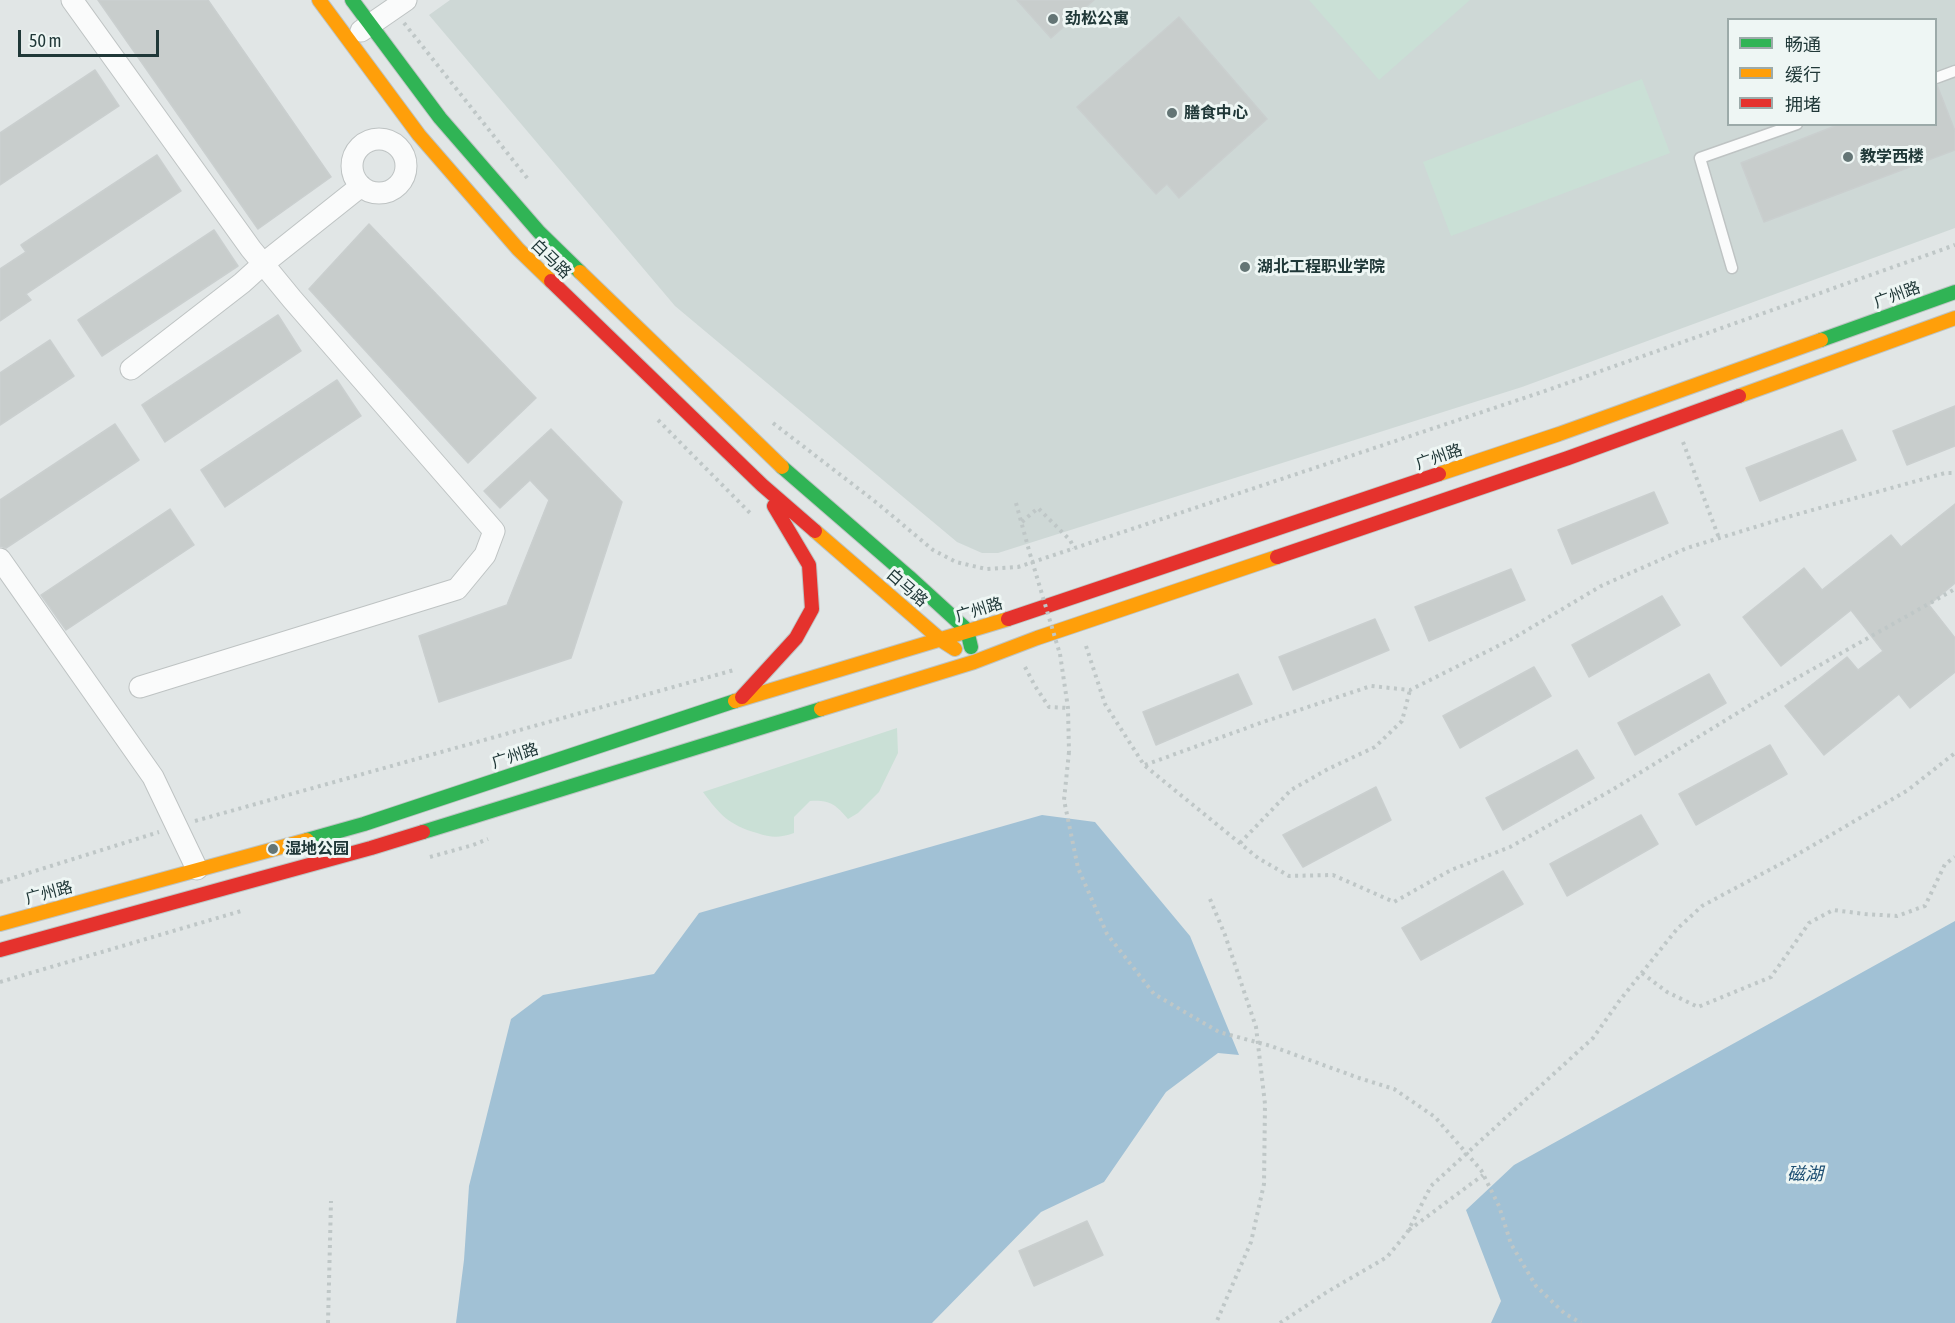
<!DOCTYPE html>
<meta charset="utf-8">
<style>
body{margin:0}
#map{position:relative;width:1955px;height:1323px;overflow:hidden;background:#e1e6e6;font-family:"Asap Condensed","Noto Sans SC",sans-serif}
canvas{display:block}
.legend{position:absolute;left:1727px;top:18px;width:210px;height:108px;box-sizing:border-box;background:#eef6f4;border:2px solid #9caaa9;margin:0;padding:8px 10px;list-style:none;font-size:18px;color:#203838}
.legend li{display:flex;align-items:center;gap:12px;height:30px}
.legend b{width:30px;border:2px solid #9caaa9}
.scale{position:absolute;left:18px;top:30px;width:141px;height:27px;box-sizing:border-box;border:3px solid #203838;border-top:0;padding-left:8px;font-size:18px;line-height:21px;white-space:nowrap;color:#203838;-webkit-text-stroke:4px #eef6f4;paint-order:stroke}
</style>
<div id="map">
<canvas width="1955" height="1323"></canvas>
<ul class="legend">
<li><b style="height:8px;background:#30b455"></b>畅通</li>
<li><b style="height:8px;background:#ff9f0a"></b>缓行</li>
<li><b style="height:8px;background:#e5322d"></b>拥堵</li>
</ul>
<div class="scale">50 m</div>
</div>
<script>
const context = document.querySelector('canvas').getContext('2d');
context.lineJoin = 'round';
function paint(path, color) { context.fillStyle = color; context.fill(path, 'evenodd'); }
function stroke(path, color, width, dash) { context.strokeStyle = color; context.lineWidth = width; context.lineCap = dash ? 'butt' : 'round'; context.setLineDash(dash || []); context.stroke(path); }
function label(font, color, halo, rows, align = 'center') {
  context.font = font + ' "Asap Condensed","Noto Sans SC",sans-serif'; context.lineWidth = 6; context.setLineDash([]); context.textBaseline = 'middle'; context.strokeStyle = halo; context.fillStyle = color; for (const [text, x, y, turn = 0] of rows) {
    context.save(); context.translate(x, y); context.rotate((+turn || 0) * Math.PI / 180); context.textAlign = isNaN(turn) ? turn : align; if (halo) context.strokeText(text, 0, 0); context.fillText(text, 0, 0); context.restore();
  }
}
const built = new Path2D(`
 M450,0h1505v228l-433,159 -524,166h-16l-25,-11 -282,-236 -246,-291zM1728,20h208v104h-208z`);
const green = new Path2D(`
 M1309,0h161l-91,80z
 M1642,79l28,74 -219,83 -28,-74z
 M897,728l1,25 -19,39 -21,21 -10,6c-13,-15 -18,-19 -38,-18l-16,16v16c-15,5 -22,5 -37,0 -28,-8 -37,-18 -54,-41z`);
const water = new Path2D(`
 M1042,815l53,7 95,114 49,119 -21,-2 -52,39 -62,90 -63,30 -109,111h-476l8,-63 5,-74 42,-167 32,-24 111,-21 45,-61z
 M1955,921v402h-464l10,-22 -35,-91 48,-45z`);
const building = new Path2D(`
 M98,0h110l123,177 -73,52z
 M1017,0h77l-43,38z
 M1179,17l88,102 -88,79 -12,-14 -11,10 -79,-87z
 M95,70l24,36 -119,79v-52z
 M1935,85h2l18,46v19l-191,72 -23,-59 99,-39h95z
 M157,155l24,36 -155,103 5,6 -31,21v-52l26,-17 -5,-7z
 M369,224l167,174 -68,65 -159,-174z
 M214,230l24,36 -136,90 -24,-36z
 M278,315l23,36 -136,91 -23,-37z
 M50,340l24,36 -74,49v-52z
 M337,380l24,36 -136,91 -24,-37z
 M1955,406v40l-48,19 -14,-34z
 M115,424l24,36 -133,88 -6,-2v-46z
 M551,429l71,73 -51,156 -132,44 -20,-66 88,-31 42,-105 -19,-20 -30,28 -16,-17z
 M1842,430l14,30 -96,41 -14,-33z
 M1654,492l14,31 -96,41 -14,-34z
 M1955,504v79l-26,22 26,33v34l-45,36 -11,-14 -75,61 -39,-49 62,-49 11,13 25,-19 -32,-41 -70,56 -38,-49 61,-49 18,22 69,-55 10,12z
 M170,509l24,36 -128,85 -25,-35z
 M1511,569l14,31 -96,41 -14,-34z
 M1662,596l18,29 -91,52 -17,-32z
 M1375,619l14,31 -96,40 -14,-33z
 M1534,667l17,29 -91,52 -17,-32z
 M1238,674l14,30 -96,41 -13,-33z
 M1709,674l17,29 -91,52 -17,-32z
 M1770,745l17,29 -91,51 -17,-31z
 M1577,750l17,28 -91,52 -17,-32z
 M1376,787l15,33 -88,47 -20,-32z
 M1641,815l17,29 -91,52 -17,-32z
 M1503,871l20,33 -102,56 -19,-32z
 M1087,1221l16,34 -69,31 -15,-35z`);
const path = new Path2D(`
 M404,23l124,156
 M658,420l94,95
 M773,423l104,80 56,47 23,12 30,7 32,-2 524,-175 413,-147
 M1683,442l36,96
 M1016,503l14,51
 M1022,522l16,-14 32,32 4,8
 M1086,646l19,58 39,61 114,93 31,18 44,-1 61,27 57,-32 59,-23 102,-57 153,-94 190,-107
 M1060,654l8,54 1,44
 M1025,667l10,19 14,21 19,1
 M1145,765l118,-43 108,-36 39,4 102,-51 89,-53 86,-38 104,-32 154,-43h10
 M195,821l539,-151
 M1240,843l51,-53 37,-21 47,-22 27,-26 8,-31
 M430,857l43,-12 15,-6
 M0,882l159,-50
 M1210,899l15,36 31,92 9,77 -1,80 -13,58 -35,81
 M1642,973l25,19 31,15 73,-30 38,-54 24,-13 32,4 32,2 28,-10 20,-42 10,-7
 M0,982l241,-71
 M1409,1230l74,-55
 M328,1323l3,-122
 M1280,1323l47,-31 60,-35 20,-24 24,-47 162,-148 27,-38 57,-71 25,-23 84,-45 122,-71 47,-37`);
const lane = new Path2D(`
 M1936,78l19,-7
 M1732,268l-32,-110 97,-34`);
const street = new Path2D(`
 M72,0l179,249 41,50 202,232 -9,24 -28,34 -317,98
 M361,31l45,-31
 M352 166a27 27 0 1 1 54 0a27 27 0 1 1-54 0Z
 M131,369l111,-86 21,-19 98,-78
 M0,559l153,218 44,92`);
const fast = new Path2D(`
 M352,0l88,118 99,114 41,40
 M1821,340l134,-48
 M782,467l127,110 58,53 4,17
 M423,832l398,-123
 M307,840l57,-16 371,-123`);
const slow = new Path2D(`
 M319,0l100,135 99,114 33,32
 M580,272l202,195
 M1739,396l216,-78
 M1439,474l120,-40 262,-94
 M815,531l126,109 14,9
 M735,701l273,-82
 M821,709l153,-47 63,-24 240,-81
 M0,924l307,-84`);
const jam = new Path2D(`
 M551,281l211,204 53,46
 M1277,557l291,-99 171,-62
 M1008,619l431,-145
 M742,697l54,-59 16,-29 -3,-44 -35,-59
 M0,950l371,-102 52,-16`);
const pathBridge = new Path2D(`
 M1030,554l29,97
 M1069,752l-5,48 14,68 29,66 47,60 65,38 52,14 88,32 35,11 41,28 46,53 18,36 12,38 25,42 28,27 17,10`);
const markers = [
 [1053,19,6,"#647575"],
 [1172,113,6,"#647575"],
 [1848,157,6,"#647575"],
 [1245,267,6,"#647575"],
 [273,849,6,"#647575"]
];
const poiNames = [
 ["劲松公寓",1065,19],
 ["膳食中心",1184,113],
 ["教学西楼",1860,157],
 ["湖北工程职业学院",1257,267],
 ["湿地公园",285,849]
];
const streetNames = [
 ["白马路",551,259,44],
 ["广州路",1897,295,-20],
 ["广州路",1439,457,-19],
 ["白马路",907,588,41],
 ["广州路",979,610,-17],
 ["广州路",515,756,-18],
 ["广州路",49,893,-15]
];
const waterNames = [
 ["磁湖",1805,1174]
];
paint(built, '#ced8d6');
paint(green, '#cae0d6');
paint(water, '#a1c1d5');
paint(building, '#c8cdcc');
stroke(building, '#cacfcf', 1.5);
stroke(lane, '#bec3c3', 13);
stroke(street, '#bec3c3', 23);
stroke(fast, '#bdc4c3', 16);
stroke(slow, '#bdc4c3', 16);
stroke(jam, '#bdc4c3', 16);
stroke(path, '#bfc7c7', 4, [3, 4.5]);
stroke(lane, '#fafbfb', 10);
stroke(street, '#fafbfb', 21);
stroke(fast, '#30b455', 14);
stroke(slow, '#ff9f0a', 14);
stroke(jam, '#e5322d', 14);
stroke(pathBridge, '#bfc7c7', 4, [3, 4.5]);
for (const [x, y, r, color] of markers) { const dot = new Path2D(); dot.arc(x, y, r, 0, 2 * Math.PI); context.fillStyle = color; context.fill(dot); stroke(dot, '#eef6f4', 2); }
label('bold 16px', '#203838', '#eef6f4', poiNames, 'left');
label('16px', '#203838', '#eef6f4', streetNames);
label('italic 18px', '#1c4e72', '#eef6f4', waterNames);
</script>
